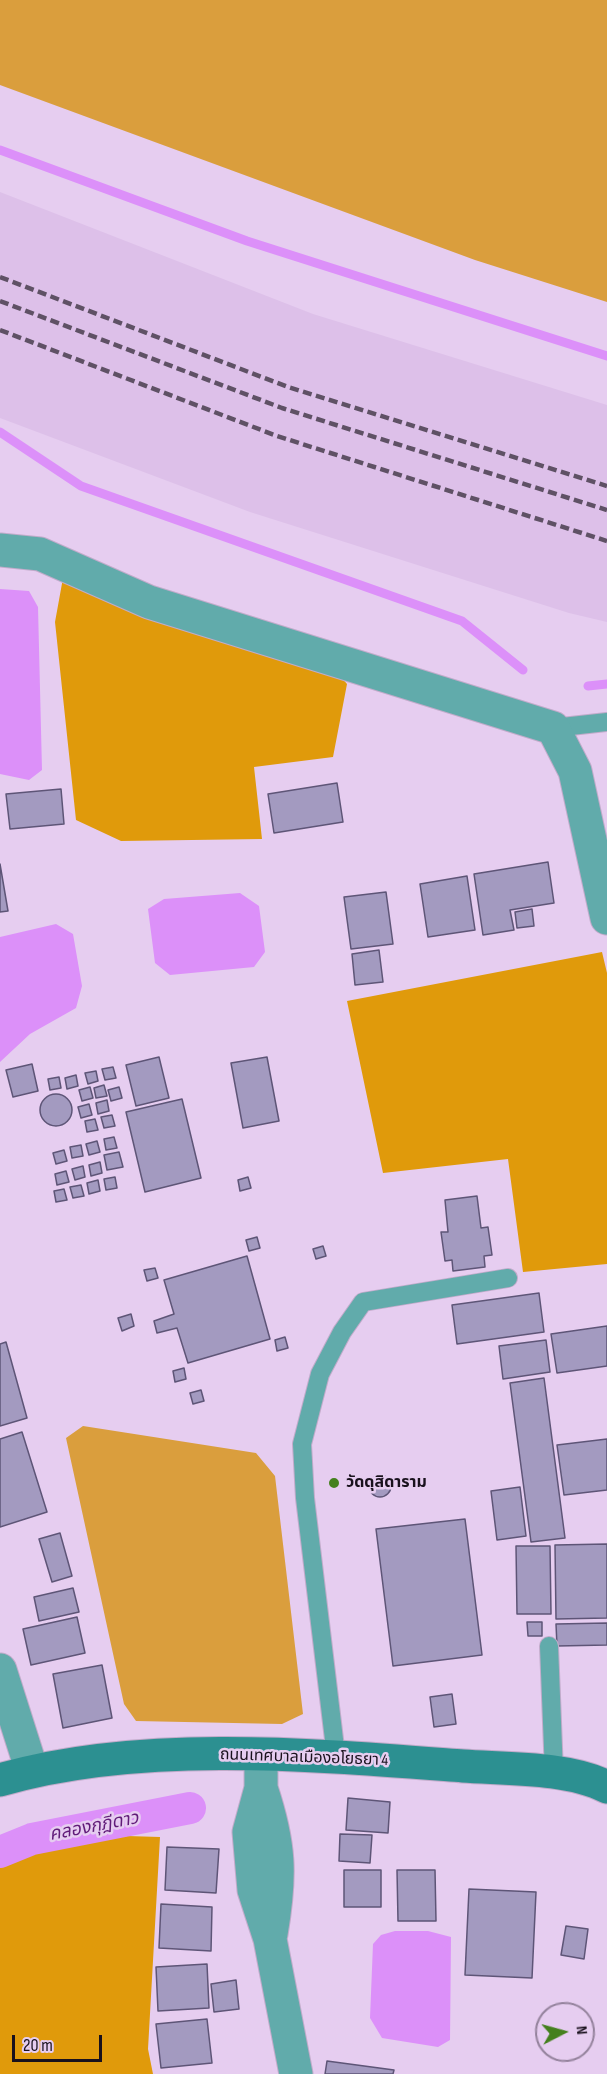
<!DOCTYPE html>
<meta charset="utf-8">
<style>
body{margin:0}
#map{position:relative;width:607px;height:2074px;overflow:hidden;background:#e6cdf0;font-family:"Sofia Sans Condensed",sans-serif}
canvas{display:block}
.north{position:absolute;left:535px;top:2002px;width:60px;height:60px;box-sizing:border-box;background:#e6cdf0;border:2px solid #94829c;border-radius:50%;rotate:84deg;font-size:16px;font-weight:700;line-height:24px;text-align:center;color:#19111d}
.north::after{content:'';display:block;margin:auto;width:21px;height:27px;background:#44801d;clip-path:polygon(50% 0,100% 100%,50% 72%,0 100%)}
.scale{position:absolute;left:12px;top:2035px;width:90px;height:27px;box-sizing:border-box;border:3px solid #19111d;border-top:0;padding-left:8px;font-size:18px;line-height:21px;white-space:nowrap;color:#19111d;-webkit-text-stroke:4px #e6cdf0;paint-order:stroke}
</style>
<div id="map">
<canvas width="607" height="2074"></canvas>
<div class="north">N</div>
<div class="scale">20 m</div>
</div>
<script>
const context = document.querySelector('canvas').getContext('2d');
context.lineJoin = 'round';
function paint(path, color) { context.fillStyle = color; context.fill(path, 'evenodd'); }
function stroke(path, color, width, dash) { context.strokeStyle = color; context.lineWidth = width; context.lineCap = dash ? 'butt' : 'round'; context.setLineDash(dash || []); context.stroke(path); }
function label(font, color, halo, rows, align = 'center') {
  context.font = font + ' "Sofia Sans Condensed","Noto Sans Thai",sans-serif'; context.lineWidth = 5; context.setLineDash([]); context.textBaseline = 'middle'; context.strokeStyle = halo; context.fillStyle = color; for (const [text, x, y, turn = 0] of rows) {
    context.save(); context.translate(x, y); context.rotate((+turn || 0) * Math.PI / 180); context.textAlign = isNaN(turn) ? turn : align; if (halo) context.strokeText(text, 0, 0); context.fillText(text, 0, 0); context.restore();
  }
}
const built = new Path2D(`
 M0,192l313,122 294,91v217l-38,-9 -319,-101 -250,-94z`);
const green = new Path2D(`
 M63,578l278,99 6,7 -14,73 -79,10 8,72 -141,2 -45,-21 -21,-198z
 M602,952l5,21v291l-84,8 -15,-113 -125,14 -36,-172z
 M127,1836l33,1 -12,212 5,25h-153v-206l37,-16z`);
const forest = new Path2D(`
 M0,0h607v302l-132,-42 -475,-175z
 M83,1426l173,27 19,23 28,238 -21,10 -146,-3 -12,-17 -58,-266z`);
const water = new Path2D(`
 M0,589l29,2 9,16 4,163 -13,10 -29,-6z
 M240,893l19,13 6,46 -11,15 -84,8 -15,-12 -7,-54 16,-10z
 M56,924l17,10 9,52 -6,22 -46,26 -30,28v-125z
 M395,1931h33l23,6 -1,103 -12,7 -56,-9 -12,-20 3,-74 8,-9z`);
const stream = new Path2D(`
 M0,150l247,91 360,115
 M0,432l81,54 381,135 61,49
 M588,686l19,-2`);
const canal = new Path2D(`
 M0,1852l32,-13 158,-31`);
const building = new Path2D(`
 M337,783l6,39 -69,11 -6,-39z
 M61,789l3,35 -54,5 -4,-35z
 M548,862l6,41 -44,7 4,20 -31,5 -9,-61z
 M0,864l8,47 -8,1z
 M467,876l8,54 -47,7 -8,-53z
 M386,892l7,52 -42,5 -7,-52z
 M532,909l2,17 -17,2 -2,-16z
 M379,950l4,32 -28,3 -3,-31z
 M159,1057l10,41 -33,8 -10,-41z
 M267,1057l12,64 -36,7 -12,-65z
 M32,1064l6,27 -25,6 -7,-27z
 M113,1067l3,11 -11,2 -3,-11z
 M96,1071l2,10 -10,3 -3,-11z
 M76,1075l2,11 -11,3 -2,-11z
 M59,1077l2,11 -11,2 -2,-11z
 M104,1085l3,11 -11,2 -2,-10z
 M90,1087l3,11 -11,3 -3,-11z
 M119,1087l3,11 -11,3 -3,-11z
 M40 1110a16 16 0 1 1 32 0a16 16 0 1 1-32 0Z
 M182,1099l19,79 -56,14 -19,-80z
 M107,1100l2,11 -11,3 -2,-11z
 M89,1104l3,11 -11,3 -3,-11z
 M112,1115l3,11 -11,2 -3,-11z
 M95,1119l3,11 -11,2 -2,-11z
 M114,1137l3,11 -11,2 -2,-11z
 M97,1141l3,11 -11,3 -3,-11z
 M81,1145l2,11 -11,2 -2,-11z
 M64,1150l3,11 -11,3 -3,-11z
 M119,1152l4,15 -16,3 -3,-15z
 M100,1162l2,11 -11,3 -2,-11z
 M83,1166l2,11 -10,3 -3,-11z
 M66,1171l3,11 -12,3 -2,-11z
 M115,1177l2,11 -11,2 -2,-11z
 M248,1177l3,11 -11,3 -2,-11z
 M98,1180l2,11 -11,3 -2,-11z
 M81,1185l3,11 -11,2 -3,-11z
 M64,1189l3,11 -11,2 -2,-11z
 M477,1196l4,32 7,-1 4,28 -8,1 1,11 -32,4 -1,-11 -7,1 -4,-29h7l-3,-32z
 M257,1237l3,11 -11,3 -3,-11z
 M323,1246l3,10 -10,3 -3,-10z
 M247,1256l23,83 -82,24 -11,-35 -20,5 -3,-12 20,-7 -10,-34z
 M155,1268l3,10 -11,3 -3,-11z
 M539,1293l5,39 -87,12 -5,-39z
 M131,1314l3,12 -12,5 -4,-13z
 M607,1326v40l-50,7 -6,-39z
 M285,1337l3,11 -11,3 -2,-11z
 M546,1340l4,32 -47,7 -4,-33z
 M6,1342l21,76 -27,8v-82z
 M184,1368l2,11 -11,3 -2,-11z
 M544,1378l21,160 -34,4 -21,-159z
 M201,1390l3,11 -11,3 -3,-11z
 M22,1432l25,80 -47,15v-88z
 M607,1439v51l-43,5 -7,-50z
 M369 1486a11 11 0 1 1 22 0a11 11 0 1 1-22 0Z
 M520,1487l6,49 -29,4 -6,-49z
 M465,1519l17,136 -89,11 -17,-137z
 M60,1533l12,43 -20,6 -13,-43z
 M607,1544v74l-51,1 -1,-74z
 M516,1546h34l1,68h-34z
 M73,1588l6,24 -40,9 -5,-24z
 M77,1617l8,36 -54,12 -8,-36z
 M527,1622h15v14h-14z
 M607,1623v22l-50,1 -1,-22z
 M102,1665l10,53 -49,10 -10,-54z
 M452,1694l4,30 -22,3 -4,-30z
 M348,1798l42,4 -2,31 -42,-3z
 M340,1834l32,1 -2,28 -31,-2z
 M167,1847l52,2 -3,44 -51,-3z
 M344,1870h37v37h-37z
 M397,1870h38l1,51h-38z
 M469,1889l67,3 -4,86 -67,-3z
 M161,1904l51,3 -1,44 -52,-3z
 M566,1926l22,3 -4,30 -23,-4z
 M207,1964l2,44 -51,3 -2,-44z
 M236,1980l3,29 -25,3 -3,-28z
 M207,2019l5,44 -51,5 -5,-44z
 M327,2061l67,9 -1,4h-68z`);
const lane = new Path2D(`
 M553,728l54,-6
 M549,1646l5,127
 M336,1756l-31,-258 -3,-54 18,-70 22,-42 21,-30 145,-24`);
const street = new Path2D(`
 M0,550l40,4 109,48 404,126 22,43 32,147
 M0,1670l32,101
 M261,1755v33l-12,44 5,58 16,49 26,135
 M261,1788c19,57 20,87 10,146`);
const secondary = new Path2D(`
 M0,1780c140,-41 319,-25 463,-14 43,3 106,1 144,21`);
const rail = new Path2D(`
 M0,277l288,110 319,99
 M0,301l282,107 325,102
 M0,330l277,106 330,105`);
const markers = [
 [334,1483,6,"#44801d"]
];
const poiNames = [
 ["วัดดุสิดาราม",346,1483]
];
const streetNames = [
 ["ถนนเทศบาลเมืองอโยธยา 4",304,1758,2]
];
const waterNames = [
 ["คลองกุฎีดาว",94,1827,-11]
];
paint(built, '#ddc0e9');
paint(green, '#e09a0b');
paint(forest, '#da9e3d');
paint(water, '#dc90f9');
stroke(stream, '#dc90f9', 9);
stroke(canal, '#dc90f9', 32);
paint(building, '#a39ac0');
stroke(building, '#5e5577', 1.5);
stroke(lane, '#c1abca', 20);
stroke(street, '#c1abca', 35);
stroke(secondary, '#c1abca', 35);
stroke(lane, '#61abab', 18);
stroke(street, '#61abab', 33);
stroke(secondary, '#2c9091', 33);
stroke(rail, '#5f5165', 4.5, [9, 4.5]);
for (const [x, y, r, color] of markers) { const dot = new Path2D(); dot.arc(x, y, r, 0, 2 * Math.PI); context.fillStyle = color; context.fill(dot); stroke(dot, '#e6cdf0', 2); }
label('bold 16px', '#19111d', '#e6cdf0', poiNames, 'left');
label('16px', '#19111d', '#e6cdf0', streetNames);
label('italic 18px', '#611c79', '#e6cdf0', waterNames);
</script>
